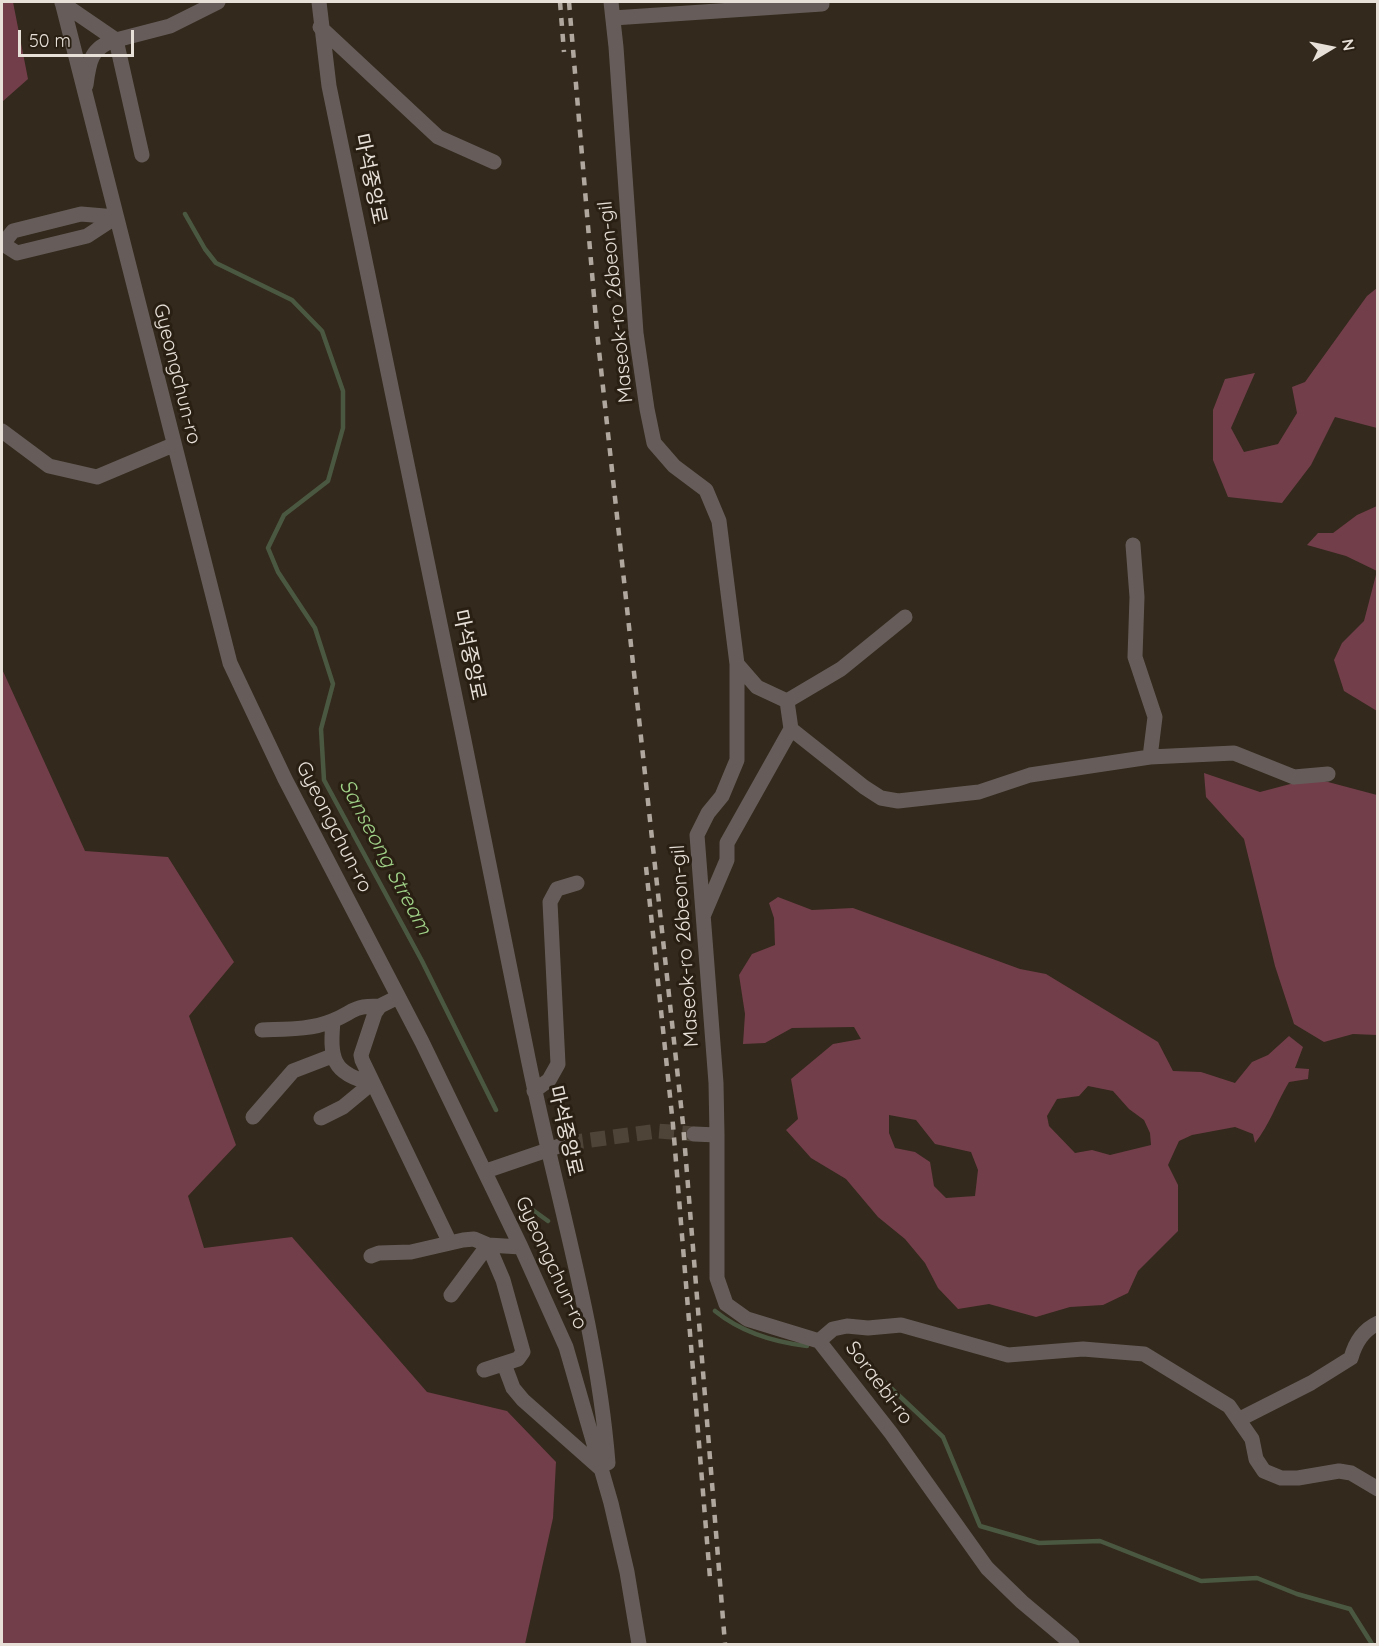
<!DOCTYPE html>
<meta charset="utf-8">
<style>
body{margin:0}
#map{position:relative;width:1379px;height:1646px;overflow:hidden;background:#33291c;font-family:Quicksand,sans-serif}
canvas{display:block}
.frame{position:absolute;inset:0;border:3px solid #e7e0d8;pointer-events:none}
.north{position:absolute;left:1301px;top:18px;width:60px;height:60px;-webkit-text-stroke:4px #291f13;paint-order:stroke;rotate:80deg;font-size:16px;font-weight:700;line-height:24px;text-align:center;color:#e7e0d8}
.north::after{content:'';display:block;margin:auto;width:21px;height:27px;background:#e7e0d8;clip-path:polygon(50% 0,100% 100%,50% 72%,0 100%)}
.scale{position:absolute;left:18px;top:30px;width:116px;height:27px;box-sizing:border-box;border:3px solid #e7e0d8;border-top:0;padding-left:8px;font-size:18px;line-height:21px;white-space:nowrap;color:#e7e0d8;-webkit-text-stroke:4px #291f13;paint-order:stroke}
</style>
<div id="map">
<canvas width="1379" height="1646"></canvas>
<div class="frame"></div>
<div class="north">N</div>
<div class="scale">50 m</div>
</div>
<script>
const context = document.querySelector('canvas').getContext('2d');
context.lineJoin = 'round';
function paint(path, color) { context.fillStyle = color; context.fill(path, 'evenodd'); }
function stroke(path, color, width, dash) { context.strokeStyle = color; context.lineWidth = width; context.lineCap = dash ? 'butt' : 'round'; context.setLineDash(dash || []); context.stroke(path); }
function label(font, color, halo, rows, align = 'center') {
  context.font = font + ' Quicksand,"Noto Sans KR",sans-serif'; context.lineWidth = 6; context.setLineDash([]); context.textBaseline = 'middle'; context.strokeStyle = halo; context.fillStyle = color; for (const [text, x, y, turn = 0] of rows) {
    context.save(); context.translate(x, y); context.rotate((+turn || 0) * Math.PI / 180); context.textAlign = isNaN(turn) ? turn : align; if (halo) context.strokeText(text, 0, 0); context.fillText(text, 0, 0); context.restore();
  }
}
const green = new Path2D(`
 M2,2h11l15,77 -26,23z
 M1377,288v140l-42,-11 -24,48 -29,38 -54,-6 -15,-37v-50l12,-31 30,-6 -24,55 13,24 34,-8 19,-31 -5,-26 13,-5 62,-86z
 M1377,506v205l-33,-20 -10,-31 8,-17 22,-22 13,-50 -31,-15 -39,-11 11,-12h15l24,-18z
 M2,669l83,182 83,6 66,105 -45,54 47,129 -48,51 16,52 88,-11 135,155 80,19 49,51 -3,56 -28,126h-523z
 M1204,773l56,19 53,-14 64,17v240l-24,-1 -29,8 -30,-18 -19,-58 -31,-127 -38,-42z
 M778,897l34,13 41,-2 167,61 26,5 112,68 15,29 28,1 34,11 17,-21 16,-7 21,-19 14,11 -8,21 14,1 -1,10 -19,3c-12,20 -20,44 -34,61l-2,-9 -18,-7 -43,8 -13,6 -11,24 10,20v46l-40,40 -10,22 -25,12 -33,2 -34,10 -47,-13 -31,5 -20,-21 -13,-25 -20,-24 -27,-22 -32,-38 -35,-21 -25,-28 12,-11 -7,-40 42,-35 28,-5 -7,-12 -62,1 -27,15 -22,1 2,-30 -6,-39 13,-21 23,-9 -1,-27 -5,-15zM1088,1086l25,5 16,18 15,11 6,13 1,12 -41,10 -18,-5 -17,3 -26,-27 -2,-10 10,-17 22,-3zM889,1115l27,5 19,24 36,8 7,18 -3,26 -29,2 -12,-12 -4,-24 -15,-10 -20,-4 -6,-15z`);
const stream = new Path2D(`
 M185,214l20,35 11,14 76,37 30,31 21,60v37l-15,53 -44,34 -16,33 10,24 37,56 18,56 -12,45 3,51 98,181 74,149
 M530,1208l18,13
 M715,1311c26,21 58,31 92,35
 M847,1349l11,8 85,80 37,89 59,17 61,-2 101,40 56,-3 40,16 53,15 22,35`);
const minorTunnel = new Path2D(`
 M568,1143l90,-12 36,3`);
const minor = new Path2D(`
 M62,2l168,661 55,116 137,263 99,205 45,100 45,156 16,69 12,72
 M319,2l10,84c67,321 133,641 197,962 27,138 71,275 82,415
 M611,2l5,45 20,286 11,76 7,34 20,23 32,24 13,31 18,143v96l-15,36 -14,17 -11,22 19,248 1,52
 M62,3l54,37
 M613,18l209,-14
 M320,27l118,110 56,25
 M86,85c3,-24 5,-38 30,-45
 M142,155l-26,-115 54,-14 48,-24
 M81,214l35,3 -29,19 -70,17 -14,-9 10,-13z
 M2,431l47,35 48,11 76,-32
 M1133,545l4,52 -2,60 20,60 -5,40
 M787,701l54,-32 64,-52
 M791,729l73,58 17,11 17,3 81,-9 51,-17 120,-18 84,-4 60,24 34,-3
 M704,914l23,-54v-17l64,-114 -4,-28 -30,-14 -20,-23
 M398,997l-18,9 -5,7 -14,42 1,5 88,183
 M333,1021c-3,36 -2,53 39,62
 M262,1030c24,-1 48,0 70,-9 24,-10 19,-15 48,-15
 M534,1091l15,-11 9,-16 -8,-162 7,-13 20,-6
 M253,1117l40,-46 39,-15
 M321,1118l22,-11 29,-24
 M694,1134l23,1v143l9,26 21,15 72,22 72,92 96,135 35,34 50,42
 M486,1171l82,-28
 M371,1256l8,-3 32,-1 52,-12 11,-1 14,6 15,35 20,72 -5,7 -34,11
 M451,1295l37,-50 33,2
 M819,1341l14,-12 14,-3 21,2 33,-3 107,30 75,-6 61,5 85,52 23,33 4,20 8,12 17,7h17l41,-7 12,2 27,16
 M504,1364l9,24 10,12 79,70
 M1240,1419l71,-36 40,-25c4,-15 12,-28 27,-35`);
const rail = new Path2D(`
 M560,2l4,50
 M569,2l28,330 86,792 42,520
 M646,867l27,258 37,453`);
const streetNames = [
 ["마석중앙로",370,179,78],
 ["Maseok-ro 26beon-gil",616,302,-96],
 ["Gyeongchun-ro",177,374,76],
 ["마석중앙로",469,655,78],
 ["Gyeongchun-ro",334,827,63],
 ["Maseok-ro 26beon-gil",685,946,-94],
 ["마석중앙로",565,1131,77],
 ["Gyeongchun-ro",551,1263,65],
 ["Soraebi-ro",879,1383,53]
];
const waterNames = [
 ["Sanseong Stream",385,857,62]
];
paint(green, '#723e4a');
stroke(stream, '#4b5841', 4.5);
stroke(minorTunnel, '#4e4438', 15, [15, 8]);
stroke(minor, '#665d5a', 15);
stroke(rail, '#b0a89f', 4.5, [8, 8]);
label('20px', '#e7e0d8', '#291f13', streetNames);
label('italic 21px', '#a0d288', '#291f13', waterNames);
</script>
